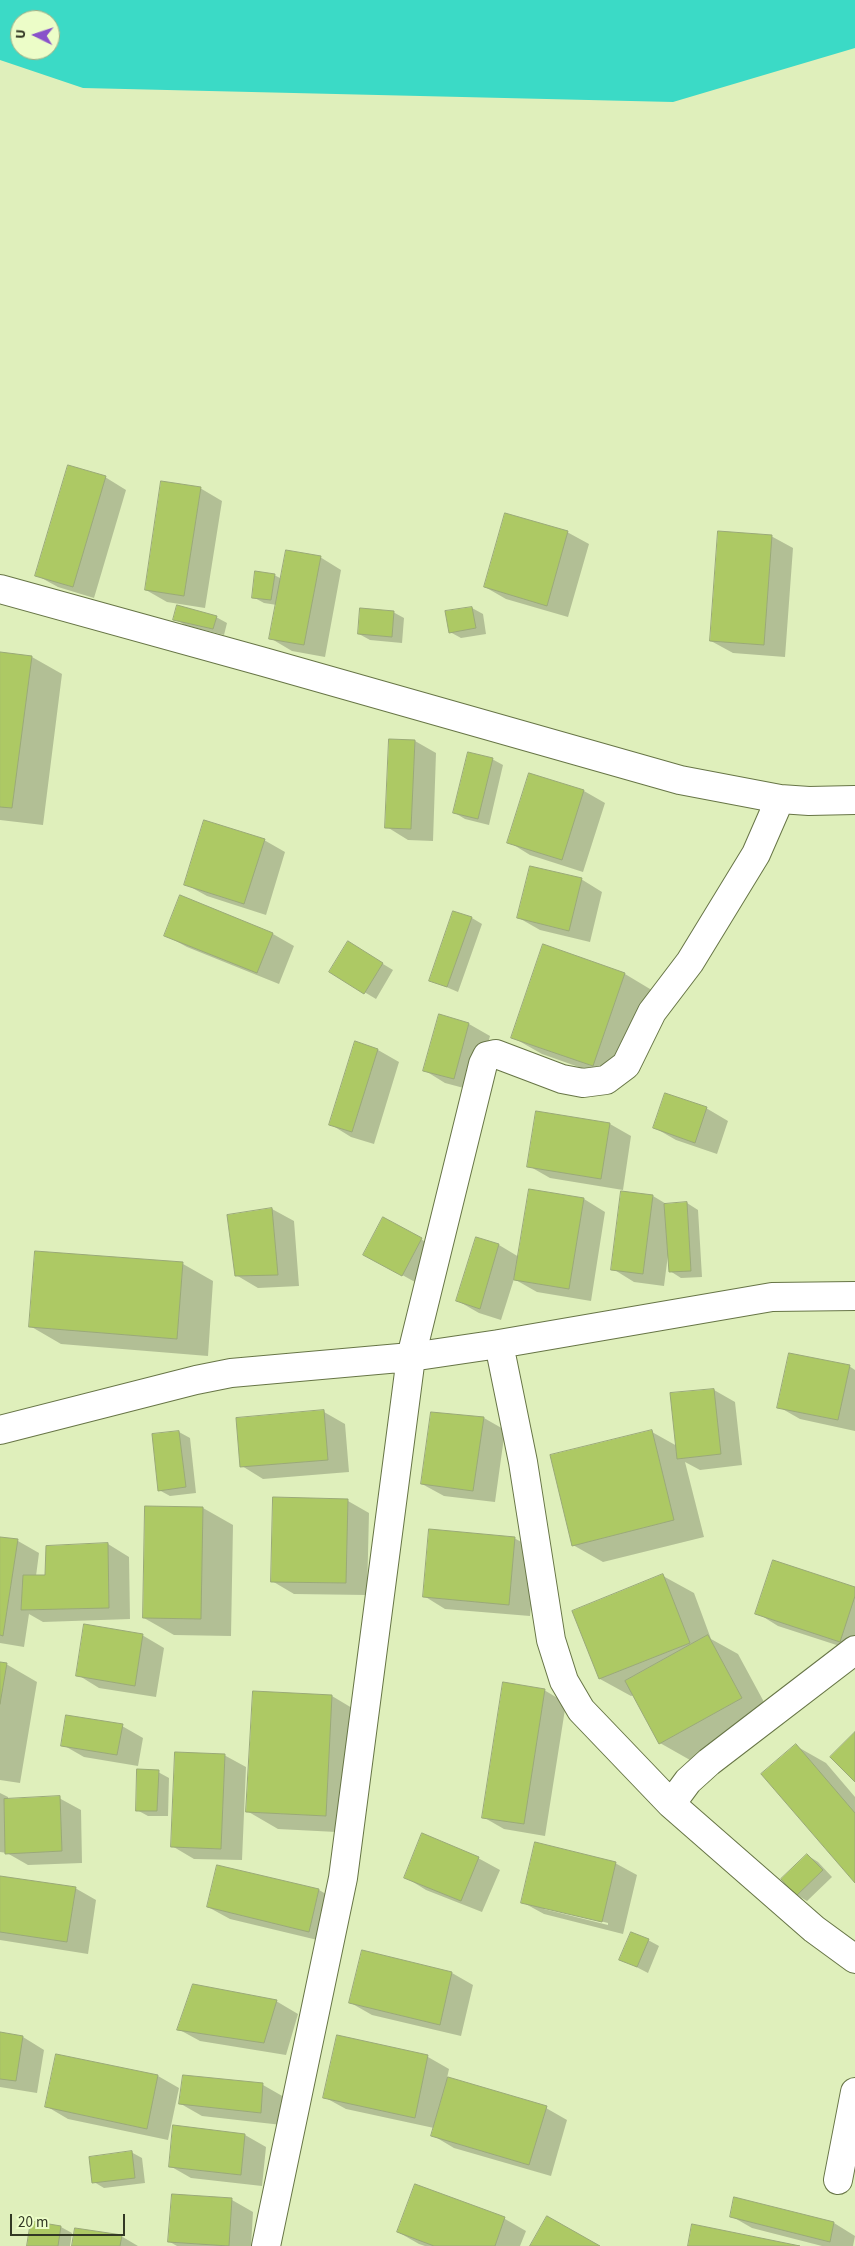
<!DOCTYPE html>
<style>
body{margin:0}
#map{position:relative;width:855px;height:2246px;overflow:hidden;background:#dfefbb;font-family:"Source Sans 3",sans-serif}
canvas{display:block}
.north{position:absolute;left:10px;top:10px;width:50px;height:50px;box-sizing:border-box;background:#ecfdc8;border:1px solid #a2ae86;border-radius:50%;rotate:274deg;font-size:14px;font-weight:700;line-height:20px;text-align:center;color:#323824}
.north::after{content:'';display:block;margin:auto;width:18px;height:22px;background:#8952ca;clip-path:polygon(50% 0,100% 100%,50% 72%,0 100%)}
.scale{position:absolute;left:10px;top:2214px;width:115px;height:22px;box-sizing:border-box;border:2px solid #323824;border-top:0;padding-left:6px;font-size:15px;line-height:18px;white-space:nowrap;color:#323824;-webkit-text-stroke:4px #ecfdc8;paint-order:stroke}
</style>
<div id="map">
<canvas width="855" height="2246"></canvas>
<div class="north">U</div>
<div class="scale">20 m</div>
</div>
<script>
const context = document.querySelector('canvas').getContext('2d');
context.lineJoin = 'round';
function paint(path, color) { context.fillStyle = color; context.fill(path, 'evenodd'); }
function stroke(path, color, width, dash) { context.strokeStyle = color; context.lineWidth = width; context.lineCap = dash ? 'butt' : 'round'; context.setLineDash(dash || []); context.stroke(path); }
const water = new Path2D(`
 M0,0h855v48l-182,54 -590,-14 -83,-28zM20,20h30v30h-30z`);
const shadow = new Path2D(`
 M105,477l21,13 -32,108 -36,-11 -22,-12z
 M200,488l22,13 -17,107 -38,-6 -21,-12z
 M567,532l22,12 -21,73 -62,-18 -21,-12z
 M771,536l22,12 -8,109 -52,-4 -22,-12z
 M320,557l21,13 -16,87 -33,-6 -22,-13 7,-33 -13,-2 -11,-6 21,-22 8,4z
 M472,608l11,6 3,20 -25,4 -11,-6z
 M393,612l11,6 -2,25 -32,-3 -11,-6z
 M216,617l11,6 -3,12 -39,-10 -10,-6z
 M0,653l32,4 30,17 -19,151 -43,-5z
 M415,741l21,12 -3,88 -25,-1 -21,-13z
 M492,759l11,6 -14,60 -24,-6 -10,-6z
 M584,791l21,12 -22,69 -53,-17 -21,-13z
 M264,840l21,12 -19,63 -59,-19 -22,-12z
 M581,879l21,13 -12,50 -50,-12 -21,-12z
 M181,897l92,37 21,12 -15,38 -92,-37 -22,-12z
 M472,918l10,6 -24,68 -28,-12z
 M348,943l45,27 -17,29 -45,-27z
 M543,946l82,28 30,18 -31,91 -82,-29 -30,-17z
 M469,1024l21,12 -15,55 -30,-8 -21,-13z
 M356,1043l22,7 21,12 -25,82 -23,-7 -21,-13z
 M706,1108l22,13 -11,33 -41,-14 -21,-12z
 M537,1112l73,12 21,12 -8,54 -73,-12 -21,-12z
 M653,1196l15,9 19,-2 11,7 4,67 -21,1 -11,-7 -2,-16 -4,31 -30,-4 -21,-13z
 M584,1199l21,13 -14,89 -54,-9 -23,-13 -13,41 -22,-7 -21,-12 19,-62 22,6 20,12z
 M272,1209l22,12 5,65 -41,2 -22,-13 -7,-59z
 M384,1218l59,34 -19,35 -38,-21z
 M36,1252l147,12 30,17 -5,75 -147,-12 -31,-18z
 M849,1366l6,4v61l-55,-12 -21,-12z
 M714,1390l21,12 7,63 -42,5 -15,-8 19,75 -101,25 -30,-17 79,-113 25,14z
 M324,1412l21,12 4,48 -86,7 -21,-13z
 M484,1418l21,12 -10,72 -51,-6 -22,-12z
 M179,1432l11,6 6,55 -26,3 -11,-6z
 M348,1501l21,12 -2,82 -73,-1 -22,-13z
 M203,1508l30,17 -2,111 -57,-1 -30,-17z
 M0,1538l18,3 21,12 -3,23h10l62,-32 21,13 1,62 -87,3 -14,-8 -5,33 -24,-4z
 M514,1538l22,12 -6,66 -85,-7 -21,-13z
 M663,1576l31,17 17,46 27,15 33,61 -81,45 -30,-17 -26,-48 -3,1 -31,-17 -26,-68z
 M855,1588v63l-77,-25 -21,-13z
 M142,1635l22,13 -8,49 -57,-9 -21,-13z
 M0,1663l6,1 31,18 -17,101 -20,-3z
 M544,1690l22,13 -21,133 -41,-7 -21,-12z
 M254,1692l78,4 30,18 -6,119 -78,-4 -31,-18z
 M122,1726l21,12 -5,28 -54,-9 -21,-12z
 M796,1746l30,17 29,34v84z
 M224,1755l22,12 -4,93 -48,-1 -22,-13z
 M158,1772l11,6 -1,38h-20l-11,-6z
 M0,1793l8,4v3l51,-2 22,12 1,53 -54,2 -21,-12 -7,-1z
 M807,1855l11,7 14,15 -25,24 -10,-6z
 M478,1858l22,12 -18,42 -56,-22 -21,-13z
 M615,1863l22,12 -14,59 -79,-20 -22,-12zM544,1907l64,16v2l-64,-16z
 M0,1877l75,11 21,12 -8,54 -88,-14z
 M319,1890l21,12 -10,41 -100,-24 -22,-12z
 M648,1940l11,6 -11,27 -27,-14z
 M363,1952l89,21 21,12 -12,51 -89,-21 -21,-12z
 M276,2001l22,13 -12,41 -86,-14 -22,-12z
 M0,2034l23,3 21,13 -7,43 -37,-6z
 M57,2055l101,21 21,12 -11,52 -100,-21 -22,-13z
 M428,2057l21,12 -2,9 99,30 21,12 -16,56 -97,-28 -22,-13 2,-7 -88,-19 -22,-12z
 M184,2077l79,8 21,12 -2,28 -80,-9 -21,-12z
 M245,2135l21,12 -4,39 -71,-8 -21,-12z
 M131,2152l11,6 3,25 -41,5 -10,-6z
 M415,2186l90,33 21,12 -6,15h-95l-6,-2 -21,-12z
 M173,2196l59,4 21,12 -2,34h-74l-7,-4z
 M731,2216l103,7 21,13 -2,10h-31l-70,-18z
 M32,2223l29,4 11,6 -2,13h-40z
 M121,2236l17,10h-64z`);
const building = new Path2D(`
 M68,465l38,11 -33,111 -38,-11z
 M161,481l40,6 -17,109 -39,-6z
 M505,513l63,18 -21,75 -63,-19z
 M718,531l54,4 -8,110 -54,-4z
 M286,550l35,6 -17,89 -35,-6z
 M255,571l20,3 -4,26 -19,-2z
 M177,605l40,11 -4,13 -40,-9z
 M472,607l4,21 -27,5 -4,-22z
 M360,608l34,3 -2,26 -34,-3z
 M0,652l32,4 -20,152 -12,-1z
 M389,739l26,1 -4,89 -26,-1z
 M468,752l25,6 -15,61 -25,-6z
 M529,773l55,17 -22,70 -55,-17z
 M204,820l61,19 -21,65 -60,-19z
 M530,866l52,12 -13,53 -52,-13z
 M180,895l93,38 -16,40 -93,-37z
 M453,911l19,6 -25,70 -18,-6z
 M348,941l35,22 -19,31 -35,-22z
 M543,944l82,29 -32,93 -82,-28z
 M439,1014l30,9 -15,56 -31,-8z
 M355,1041l23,8 -26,83 -23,-7z
 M665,1093l42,14 -12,36 -42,-15z
 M536,1111l74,12 -9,56 -74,-12z
 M529,1189l55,9 -15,91 -55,-9z
 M621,1191l32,4 -10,79 -32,-4z
 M687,1202l4,69 -22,1 -5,-68z
 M272,1208l6,67 -43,1 -8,-61z
 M383,1217l39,21 -20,38 -39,-21z
 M476,1237l23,7 -19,65 -24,-8z
 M35,1251l148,11 -6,77 -148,-12z
 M789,1353l61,12 -12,55 -61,-12z
 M714,1389l7,65 -44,5 -7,-66z
 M324,1410l4,50 -88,7 -4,-49z
 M431,1412l53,5 -11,74 -52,-7z
 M652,1430l22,90 -102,26 -22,-91z
 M179,1431l7,56 -28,4 -6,-57z
 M273,1497l75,2 -2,84 -75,-1z
 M145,1506l58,1 -2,112 -58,-1z
 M429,1529l86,8 -6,68 -86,-8z
 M0,1537l18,2 -15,97 -3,-1z
 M108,1543l1,65 -88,2 2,-35h22l1,-29z
 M773,1560l82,27v9l-15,46 -85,-28z
 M663,1574l27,69 -91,36 -27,-68z
 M84,1624l59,10 -8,52 -59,-10z
 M708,1635l34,63 -83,46 -34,-63z
 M0,1662l7,1 -7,41z
 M503,1682l42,7 -21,135 -42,-6z
 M253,1691l79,4 -6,121 -80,-4z
 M66,1715l57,9 -6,31 -56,-9z
 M855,1732v50l-25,-25z
 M796,1744l59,69v70l-94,-109z
 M175,1752l50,2 -4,95 -50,-2z
 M137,1769l22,1 -2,41h-21z
 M60,1796l2,55 -57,3 -1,-55z
 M422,1833l57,24 -18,44 -57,-23z
 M535,1842l81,20 -14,60 -81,-19z
 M807,1854l16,16 -27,26 -15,-17z
 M217,1865l102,24 -10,43 -102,-25z
 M0,1876l76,11 -9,55 -67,-10z
 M631,1932l18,7 -12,28 -18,-7z
 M362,1950l90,22 -12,53 -91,-22z
 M193,1984l84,16 -13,43 -87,-13z
 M0,2032l23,4 -7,45 -16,-2z
 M337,2035l91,20 -13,63 -92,-20z
 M56,2054l102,21 -11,54 -102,-22z
 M183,2075l80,8 -2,30 -82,-9z
 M448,2077l99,29 -18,59 -98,-29z
 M173,2125l72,9 -4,41 -72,-8z
 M132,2151l3,27 -43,5 -3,-26z
 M415,2184l90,33 -10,29h-61l-37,-14z
 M172,2194l60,4 -3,48 -61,-4z
 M734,2197l100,25 -4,20 -100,-25z
 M547,2216l53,30h-70z
 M31,2221l30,5 -3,20h-31z
 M692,2224l108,22h-112z
 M75,2228l47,7 -2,11h-48z`);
const minor = new Path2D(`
 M0,589l264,73 416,118 100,19 29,2 46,-1
 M499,1344l24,118 28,178 13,41 17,29 90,94
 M0,1430l196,-50 35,-7 180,-16 88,-13 273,-47 83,-1
 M855,1650l-146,112 -21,19 -17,23 143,125 41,30
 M838,2180l17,-88
 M266,2246l77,-368 68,-521 72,-293 4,-8 9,-2 66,25 21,4 23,-3 20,-15 26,-53 38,-50 66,-108 24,-55`);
paint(water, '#3bdac6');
paint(shadow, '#0003');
paint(building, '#adc964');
stroke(building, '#9aa978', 1);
stroke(minor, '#677546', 30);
stroke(minor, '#fff', 28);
</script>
